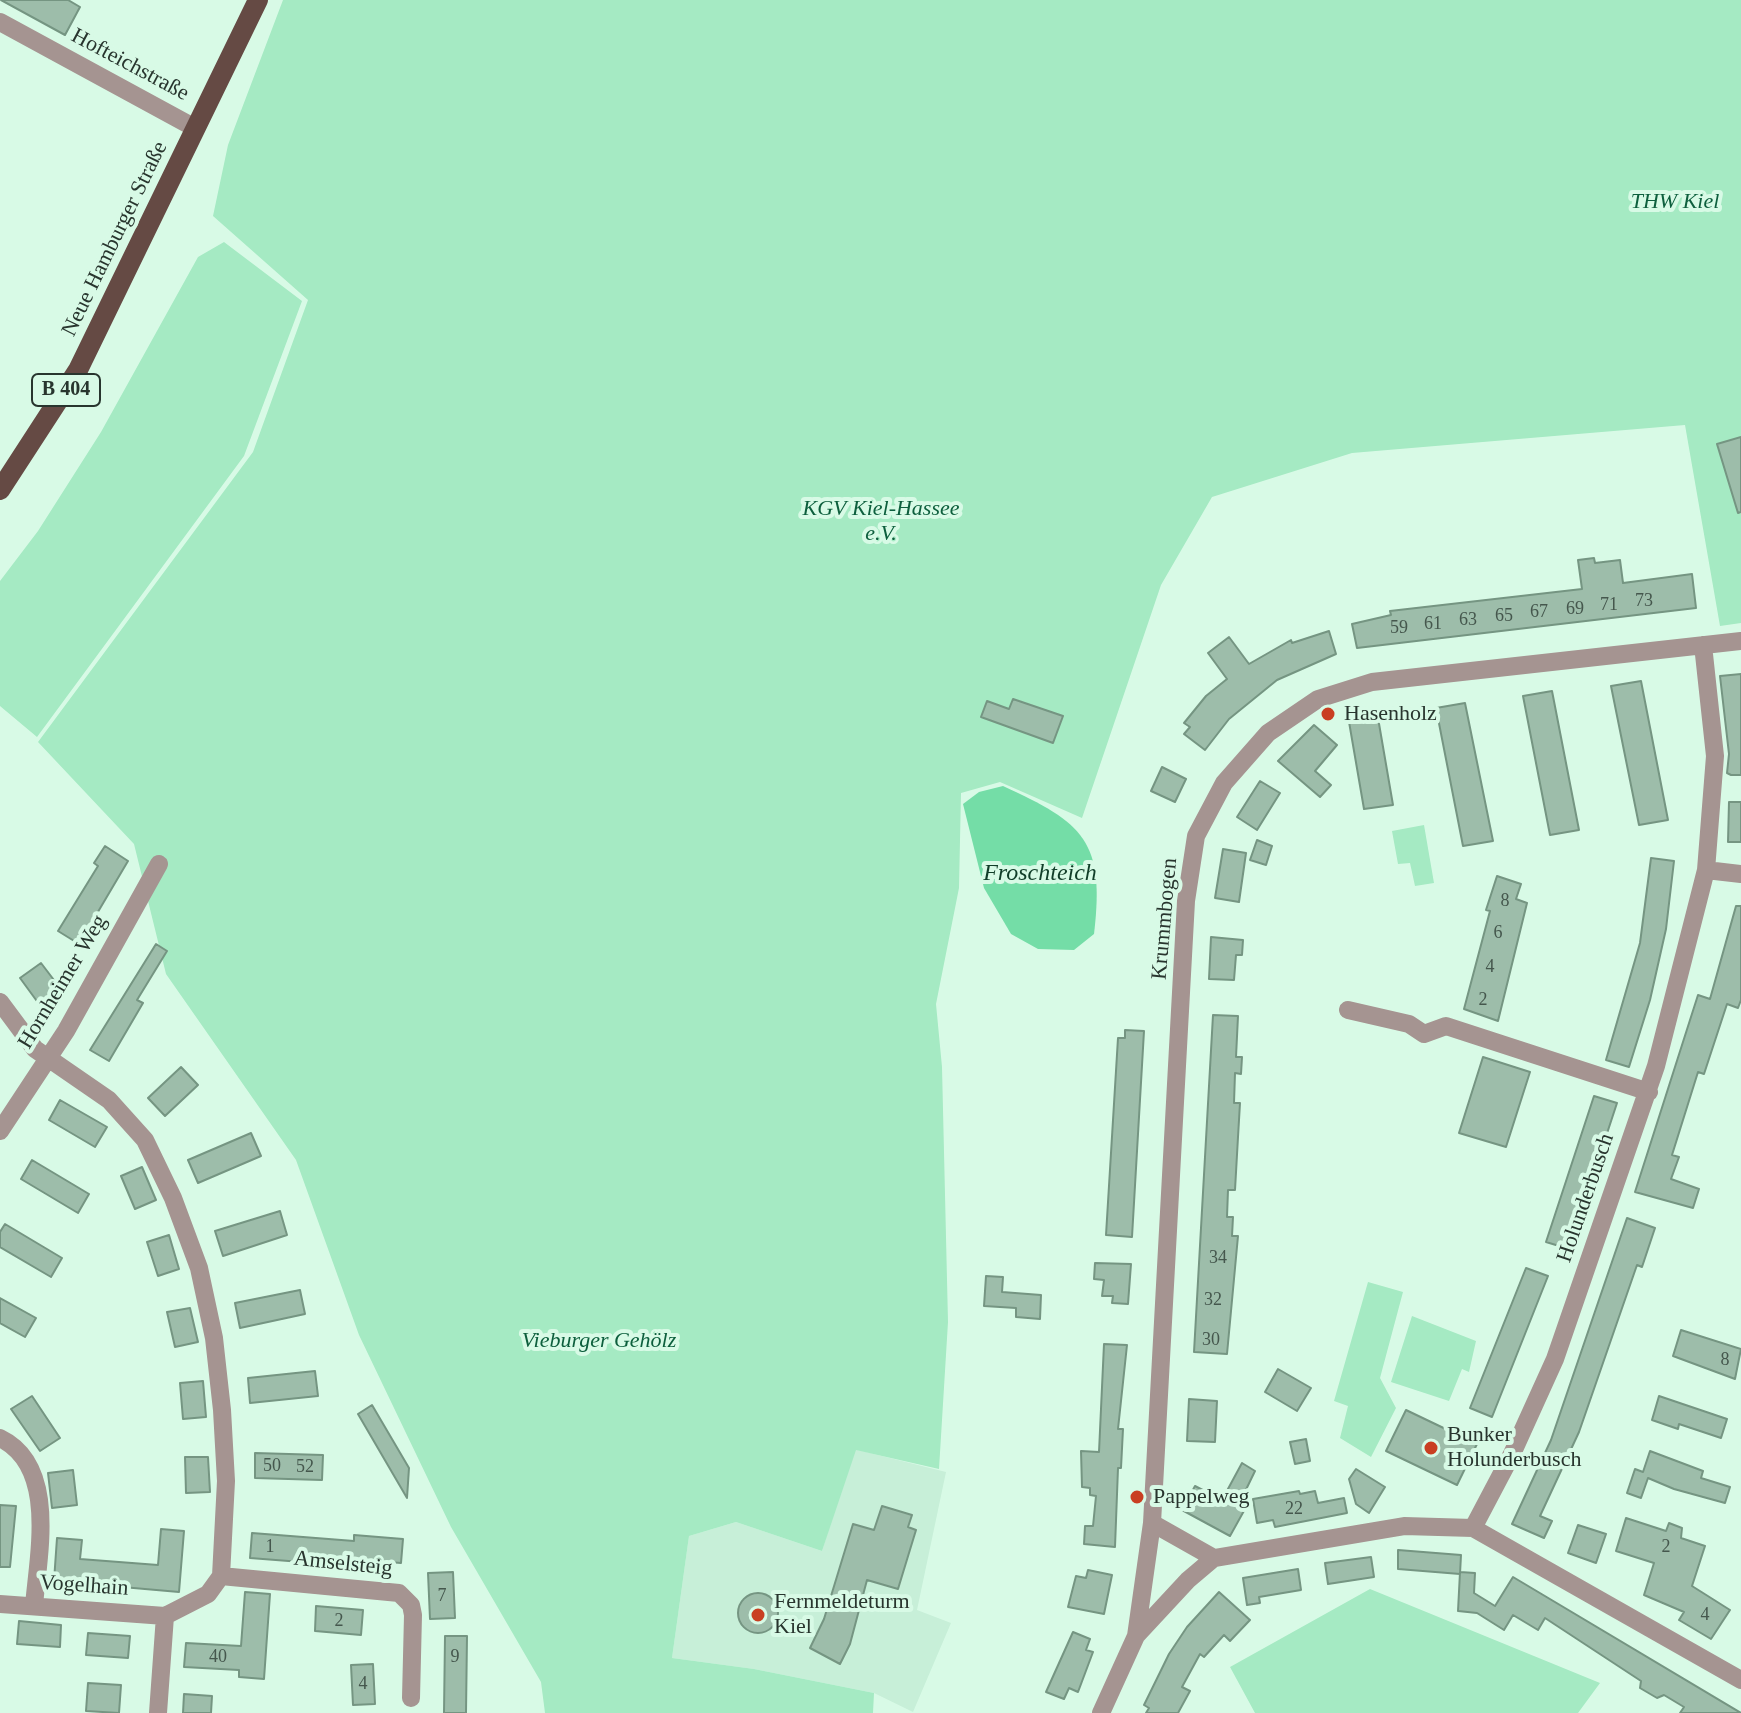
<!DOCTYPE html>
<meta charset="utf-8">
<style>
body{margin:0}
canvas{display:block;background:#d8fae6}
</style>
<canvas width="1741" height="1713"></canvas>
<script>
const context = document.querySelector('canvas').getContext('2d');
context.lineJoin = 'round';
function paint(path, color) { context.fillStyle = color; context.fill(path, 'evenodd'); }
function stroke(path, color, width, dash) { context.strokeStyle = color; context.lineWidth = width; context.lineCap = dash ? 'butt' : 'round'; context.setLineDash(dash || []); context.stroke(path); }
function label(font, color, halo, rows, align = 'center') {
  context.font = font + ' "Times New Roman",serif'; context.lineWidth = 8; context.setLineDash([]); context.textBaseline = 'middle'; context.strokeStyle = halo; context.fillStyle = color; for (const [text, x, y, turn = 0] of rows) {
    context.save(); context.translate(x, y); context.rotate((+turn || 0) * Math.PI / 180); context.textAlign = isNaN(turn) ? turn : align; if (halo) context.strokeText(text, 0, 0); context.fillText(text, 0, 0); context.restore();
  }
}
const built = new Path2D(`
 M854,1449l92,23 -29,138 34,13 -38,89 -39,-19 -120,-24 -82,-11 17,-122 47,-14 86,29z`);
const green = new Path2D(`
 M283,0h1458v623l-21,3 -35,-201 -333,28 -140,44 -51,88 -79,233 -82,-36 -39,11 -2,95 -23,116 6,63 6,255 -9,147 -83,-19 -34,101 -86,-29 -47,14 -17,122 82,11 120,24 -1,20h-328l-4,-31 -90,-155 -92,-192 -63,-175 -130,-186 -32,-130 -96,-102 215,-290 55,-152 -95,-84 15,-71z
 M224,242l78,59 -58,155 -207,281 -37,-31v-125l38,-50 63,-99 97,-175z
 M1424,825l10,58 -19,3 -5,-23 -12,1 -6,-33z
 M1368,1282l35,10 -23,86 16,30 -25,49 -31,-19 8,-32 -14,-5z
 M1412,1316l64,25 -7,31 -7,-3 -13,32 -58,-19z
 M1370,1589l230,94 -22,30h-323l-25,-46z`);
const water = new Path2D(`
 M1003,786c81,37 102,55 91,148l-20,16 -36,-1 -27,-15 -27,-46 -21,-84 16,-12z`);
const building = new Path2D(`
 M1,0h67l12,7 -15,28z
 M1741,437v75l-3,1 -21,-69z
 M1594,558l1,5 25,-3 3,23 69,-9 4,34 -339,40 -5,-24 39,-9 -1,-4 192,-22 -4,-29z
 M1329,631l7,23 -59,26 -48,39 -24,31 -21,-16 6,-7 -6,-4 22,-27 21,-17 -19,-26 21,-16 20,27 42,-24 1,3z
 M1741,674v101h-10l-4,-2 2,-19 -9,-78z
 M1641,681l27,139 -29,5 -28,-139z
 M1552,691l27,139 -29,5 -27,-139z
 M1013,699l50,17 -10,27 -72,-26 6,-16 22,8z
 M1465,703l28,138 -30,5 -27,-138z
 M1377,712l16,93 -29,4 -16,-93z
 M1314,725l23,20 -22,26 16,14 -11,12 -42,-36z
 M1162,767l24,12 -11,23 -24,-11z
 M1260,781l20,12 -23,37 -20,-13z
 M1729,802h12v40h-13z
 M1257,840l15,6 -6,19 -16,-5z
 M105,846l23,15 -49,83 -21,-13 40,-65 -4,-3z
 M1223,849l23,4 -7,49 -24,-4z
 M1651,858l23,3 -8,68 -16,71 -21,67 -23,-7 34,-117z
 M1497,876l24,8 -5,15 11,4 -29,118 -34,-12 26,-98 -4,-1z
 M1736,906h5v94l-3,8 -11,-4 -23,70 -6,-2 -26,83 7,2 -8,22 28,10 -6,19 -58,-16 63,-197 12,4z
 M1211,937l32,3 -1,15h-6l-2,25 -25,-1z
 M156,944l11,7 -30,49 6,3 -34,58 -19,-11z
 M41,963l19,25 -21,16 -19,-26z
 M1213,1015l25,1 -2,41h6l-1,17 -6,-1 -1,30h6l-2,34 -3,53h-7l-1,27h6l-1,19h6l-11,118 -33,-2z
 M1125,1030l19,1 -12,206 -26,-2 12,-197h7z
 M1483,1057l47,15 -24,75 -47,-14z
 M181,1067l17,18 -33,31 -17,-18z
 M1594,1096l23,7 -48,146 -23,-7z
 M60,1100l47,27 -12,20 -46,-27z
 M251,1133l10,23 -63,27 -10,-23z
 M32,1160l57,34 -11,19 -57,-34z
 M142,1167l14,33 -21,9 -14,-33z
 M280,1211l7,24 -64,21 -8,-25z
 M1627,1218l28,10 -13,39 -5,-2 -58,167 -39,84 12,5 -8,17 -32,-14 39,-84z
 M5,1224l57,34 -11,19 -51,-30v-15z
 M169,1235l10,34 -21,7 -11,-34z
 M1095,1263l36,1 -3,40 -16,-1 1,-7h-11l2,-16 -10,-1z
 M1526,1268l22,8 -56,141 -22,-9z
 M986,1276l17,1 -1,15 39,3 -1,24 -24,-2v-9l-32,-2z
 M300,1290l5,24 -65,14 -5,-25z
 M0,1298l36,20 -11,19 -25,-14z
 M190,1308l8,34 -23,5 -8,-35z
 M1681,1330l60,19 -6,30 -62,-23z
 M1104,1344l23,1 -9,84h5l-2,39h-3l-3,79 -31,-3 1,-18h8l3,-30 -6,-1v-7l-8,-1 -1,-36 18,1z
 M1278,1369l33,19 -14,23 -32,-19z
 M315,1371l3,25 -68,7 -2,-25z
 M203,1381l3,36 -23,2 -3,-36z
 M32,1396l28,42 -20,13 -29,-42z
 M1659,1396l68,23 -6,19 -42,-14 -1,5 -26,-9z
 M1189,1399l28,2 -2,41 -28,-1z
 M372,1405l37,63 -2,30 -49,-84z
 M1406,1410l71,34 -20,41 -71,-34z
 M1306,1439l4,22 -15,3 -5,-22z
 M1650,1451l53,20 -2,7 29,9 -5,16 -51,-14 -26,-11 -7,20 -14,-5 8,-24 8,3z
 M255,1453l68,2 -1,25 -67,-2z
 M185,1457h23l2,35 -24,1z
 M1242,1463l13,8 -15,31 10,-2 -20,36 -48,-26 13,-24 27,14z
 M1356,1469l29,18 -16,26 -13,-9 -7,-25z
 M73,1470l4,35 -25,3 -4,-35z
 M1299,1491l1,3 15,-3 3,12 26,-5 3,15 -72,14 -2,-7 -16,3 -4,-24z
 M0,1505l16,1 -6,61h-10z
 M882,1506l30,9 -4,12 8,3 -18,59 -31,-9 -17,64 -10,20 -30,-16 14,-29 29,-95 21,6z
 M1626,1518l40,13 3,-8 13,5 -1,10 24,8 -13,40 38,24 -19,29 -32,-19 5,-8 -40,-17 10,-32 -38,-12z
 M1578,1525l28,9 -10,29 -28,-10z
 M161,1529l23,2 -5,61 -125,-11 3,-43 25,2 -2,19 78,6z
 M252,1533l102,8v-6l49,4 -2,24 -74,-6v7l-77,-6z
 M1398,1550l63,5 -1,19 -62,-5z
 M1371,1557l3,20 -46,7 -3,-21z
 M1298,1569l3,21 -42,7 1,6 -13,2 -4,-27z
 M1088,1570l24,5 -8,39 -36,-7 8,-31 10,2z
 M453,1572l2,46 -25,1 -2,-46z
 M1460,1572l15,1 -1,20 21,13 18,-29 228,136h-61l4,-6 -20,-12 -7,3 -17,-10 1,-7 -96,-63 -7,12 -25,-15 -9,15 -27,-17 -19,-2z
 M245,1592l25,2 -6,85 -25,-2v-7l-55,-3 2,-24 55,3z
 M1219,1592l31,28 -20,21 -6,-6 -20,22 -4,-3 -18,33 8,4 -12,22h-32l3,-5 -5,-3 25,-51 18,-27z
 M738 1613a20 20 0 1 1 40 0a20 20 0 1 1-40 0Z
 M316,1606l47,4 -2,25 -46,-4z
 M19,1621l42,4 -1,22 -43,-3z
 M1073,1632l17,7 -4,11 7,2 -15,40 -9,-4 -5,11 -18,-7z
 M88,1633l42,3 -2,22 -42,-3z
 M445,1636h22l-1,77h-22z
 M373,1664l2,40 -22,1 -2,-40z
 M88,1683l33,2 -2,28 -33,-2z
 M184,1694l28,2 -1,17h-28z`);
const minor = new Path2D(`
 M0,22l195,106
 M1706,870l35,4
 M0,1002l35,47 74,51 36,40 28,58 26,70 15,70 8,72 4,71 -5,95 -13,18 -43,22 -7,97
 M1348,1010l61,14 15,10 22,-8 203,66
 M0,1131l66,-100 93,-167
 M0,1438c58,28 38,117 34,168
 M1152,1523l62,35
 M1473,1528l39,-74 43,-95 101,-293 50,-196 9,-114 -12,-111
 M221,1576l178,17 12,12 2,10 -2,83
 M0,1604l165,12
 M1136,1636l52,-56 26,-22 190,-32 69,2 268,152
 M1101,1713l35,-77 16,-113 34,-622 10,-65 28,-53 44,-50 50,-34 54,-17 369,-41`);
const major = new Path2D(`
 M0,490l78,-120 180,-370`);
const markers = [
 [1328,714,8,"#c93f22"],
 [1431,1448,8,"#c93f22"],
 [1137,1497,8,"#c93f22"],
 [758,1615,8,"#c93f22"]
];
const numberNames = [
 ["73",1644,601],
 ["71",1609,605],
 ["69",1575,609],
 ["67",1539,612],
 ["65",1504,616],
 ["63",1468,620],
 ["61",1433,624],
 ["59",1399,628],
 ["8",1505,901],
 ["6",1498,933],
 ["4",1490,967],
 ["2",1483,1000],
 ["34",1218,1258],
 ["32",1213,1300],
 ["30",1211,1340],
 ["8",1725,1360],
 ["50",272,1466],
 ["52",305,1467],
 ["22",1294,1509],
 ["1",270,1547],
 ["2",1666,1547],
 ["7",442,1596],
 ["4",1705,1615],
 ["2",339,1621],
 ["40",218,1657],
 ["9",455,1657],
 ["4",363,1684]
];
const shields = [
 [66,390,68]
];
const shieldNames = [
 ["B 404",66,390]
];
const streetNames = [
 ["Hofteichstraße",130,65,28],
 ["Neue Hamburger Straße",115,239,-64],
 ["Krummbogen",1165,919,-85],
 ["Hornheimer Weg",63,982,-59],
 ["Holunderbusch",1586,1198,-71],
 ["Amselsteig",343,1564,6],
 ["Vogelhain",84,1586,4]
];
const parkNames = [
 ["THW Kiel",1675,202],
 ["KGV Kiel-Hassee",881,509],
 ["e.V.",881,534],
 ["Vieburger Gehölz",599,1341]
];
const poiNames = [
 ["Hasenholz",1344,714],
 ["Bunker",1447,1435],
 ["Holunderbusch",1447,1460],
 ["Pappelweg",1153,1497],
 ["Fernmeldeturm",774,1602],
 ["Kiel",774,1627]
];
const waterNames = [
 ["Froschteich",1040,874]
];
paint(built, '#c7efd8');
paint(green, '#a5eac3');
paint(water, '#74dda7');
paint(building, '#9dbdaa');
stroke(building, '#759582', 2);
stroke(minor, '#a59491', 18);
stroke(major, '#654a44', 20);
for (const [x, y, r, color] of markers) { const dot = new Path2D(); dot.arc(x, y, r, 0, 2 * Math.PI); context.fillStyle = color; context.fill(dot); stroke(dot, '#d8fae6', 3); }
label('18px', '#45574d', null, numberNames);
for (const [x, y, w] of shields) { const box = new Path2D(); box.roundRect(x - w / 2, y - 16, w, 32, 6); context.fillStyle = '#d8fae6'; context.fill(box); stroke(box, '#28352e', 2); }
label('bold 20px', '#28352e', null, shieldNames);
label('22px', '#28352e', '#d8fae6', streetNames);
label('italic 22px', '#0d5f3d', '#d8fae6', parkNames);
label('22px', '#28352e', '#d8fae6', poiNames, 'left');
label('italic 24px', '#113e29', '#d8fae6', waterNames);
</script>
